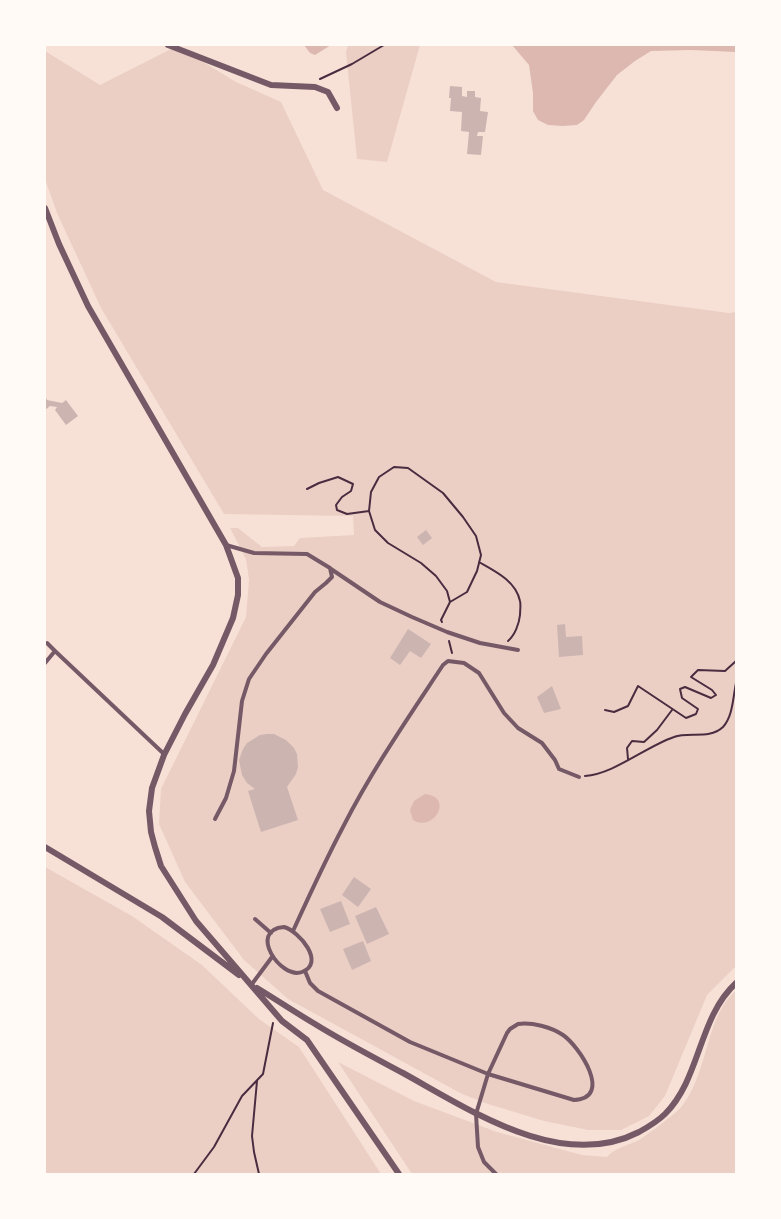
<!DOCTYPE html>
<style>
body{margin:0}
#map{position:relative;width:781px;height:1219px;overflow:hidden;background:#f7e1d7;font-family:"Sofia Sans Condensed",sans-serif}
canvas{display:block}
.frame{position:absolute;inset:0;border:46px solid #fffaf5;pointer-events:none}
</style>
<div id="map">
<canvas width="781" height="1219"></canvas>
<div class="frame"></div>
</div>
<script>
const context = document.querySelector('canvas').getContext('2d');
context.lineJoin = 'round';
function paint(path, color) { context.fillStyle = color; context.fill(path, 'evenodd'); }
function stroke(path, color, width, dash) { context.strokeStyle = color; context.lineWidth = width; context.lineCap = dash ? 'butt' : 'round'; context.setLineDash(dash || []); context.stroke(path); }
const green = new Path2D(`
 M348,45h72l-33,117 -30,-3 -11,-107z
 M177,46l59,36 45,20 42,88 173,92 233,31 7,-1v654l-29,29 -42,101 -16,20 -28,14h-33l-44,-9 -56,-17 -26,-10 -174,-95 -44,-39 -59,-78 -26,-58 2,-35 85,-172 3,-37 -3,-21 -16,-31h8l24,19 32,-1 6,-8 54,-3 -1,-19 -129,-2 -123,-206 -44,-95 -12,-34v-128l55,34z
 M45,867l87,49 70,49 57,54 40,28 82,127h-336z
 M736,990v184h-324l-74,-112 76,39 83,31 85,23 25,2c7,-9 22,-12 32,-17 8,-5 38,-27 43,-34 23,-30 23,-71 42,-102 3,-5 8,-9 12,-14z`);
const water = new Path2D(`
 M304,45h27l-16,10 -5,-2z
 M512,45h224v7l-45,-2 -40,1 -16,10 -18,14 -21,27 -12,18 -7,5 -14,1 -15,-1 -10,-5 -5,-9v-18l-4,-28z
 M425,794c30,3 8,39 -12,26l-3,-10 4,-9z`);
const building = new Path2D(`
 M450,86l12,1v9l5,1v-6h8v6l6,1 -1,13 8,1 -3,20h-7l-1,4h6l-2,19 -14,-1 2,-22 -8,-1 1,-19 -12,-1 1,-13h-2z
 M45,396l2,4 15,3 4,-3 12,16 -12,9 -11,-15 2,-3 -7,-1 -5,4z
 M426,530l6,8 -9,7 -6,-8z
 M565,624l1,13 16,-1 1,19 -24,2 -2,-32z
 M408,629l23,15 -10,14 -11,-7 -10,14 -10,-7z
 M552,686l9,23 -17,4 -7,-16z
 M267,734h7l12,6 8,8 3,6 1,13 -2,7 -9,13 11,33 -37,12 -13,-41 7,-2 -8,-6 -5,-8 -3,-15 4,-11 4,-6 13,-8z
 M354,877l17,12 -13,18 -16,-12z
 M341,901l9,23 -20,8 -10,-23z
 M376,907l13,27 -22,10 -12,-28z
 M363,941l8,20 -19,9 -9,-21z`);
const path = new Path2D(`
 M320,79l32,-15 32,-19
 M307,489l12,-6 19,-6 15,7 -2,7 -9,6 -6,8 1,5 10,4 22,-3
 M479,562c16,9 37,19 41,39 1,4 0,10 0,14 -1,9 -5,20 -12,26
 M442,622l-1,-2 9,-18 -3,-11 -11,-15 -15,-13 -33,-20 -13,-13 -6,-19 2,-19 8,-15 15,-10 14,1 35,25 20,24 13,19 5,19 -4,16 -10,21 -17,10
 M449,641l3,12
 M605,710l9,2 14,-6 10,-20 48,32 10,-4 2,-5 -16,-11 -2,-9 5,-2 26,11 5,-3 -4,-5 -21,-13 7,-7 27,1 11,-10
 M628,759l-1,-11 5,-7 12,1 13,-12 15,-20
 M585,776c29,-2 60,-29 89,-39 15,-6 35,3 49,-10 10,-11 10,-30 13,-44
 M257,1081l-5,55 2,16 5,22
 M194,1174l20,-27 28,-51 21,-22 10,-51`);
const service = new Path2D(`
 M331,569l49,33 32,15 35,15 33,11 38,7
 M47,643l8,8
 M45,663l10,-12 109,103
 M215,819l11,-21 8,-27 8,-70 7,-22 17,-25 49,-62 11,-9 6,-6 -2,-9 -23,-14 -53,-1 -28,-8
 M255,919l16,14
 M284,927c15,4 42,36 18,45 -21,8 -55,-42 -18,-45z
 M293,931c16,-35 32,-70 50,-104 29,-57 65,-109 100,-162l5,-4 16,2 15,10 25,40 14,15 24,15 13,17 4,9 20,8
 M305,971l5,12 8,8 92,51 78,32 -12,40 2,33 6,15 12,12
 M252,984l20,-27
 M518,1024c14,-2 33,3 45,11 16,11 51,63 11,65l-86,-26 19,-41 3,-4z`);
const minor = new Path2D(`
 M168,45l103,40 44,2 13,5 9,16
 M45,208l14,36 29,62 138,239 12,33v17l-5,23 -20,47 -28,49 -21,41 -12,33 -3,23 2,21 4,15 6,19 35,55 86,100 25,19 92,134
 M45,847l117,70 77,58
 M257,988c20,12 39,25 58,36 29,18 58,33 88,49 67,37 158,99 236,59 9,-5 19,-11 26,-18 36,-36 33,-96 71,-131`);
paint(green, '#ebcfc5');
paint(water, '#dcb8b0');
paint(building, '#ccb4b1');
stroke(path, '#4a2c40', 2);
stroke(service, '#755966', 4);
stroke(minor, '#755966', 6);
</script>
